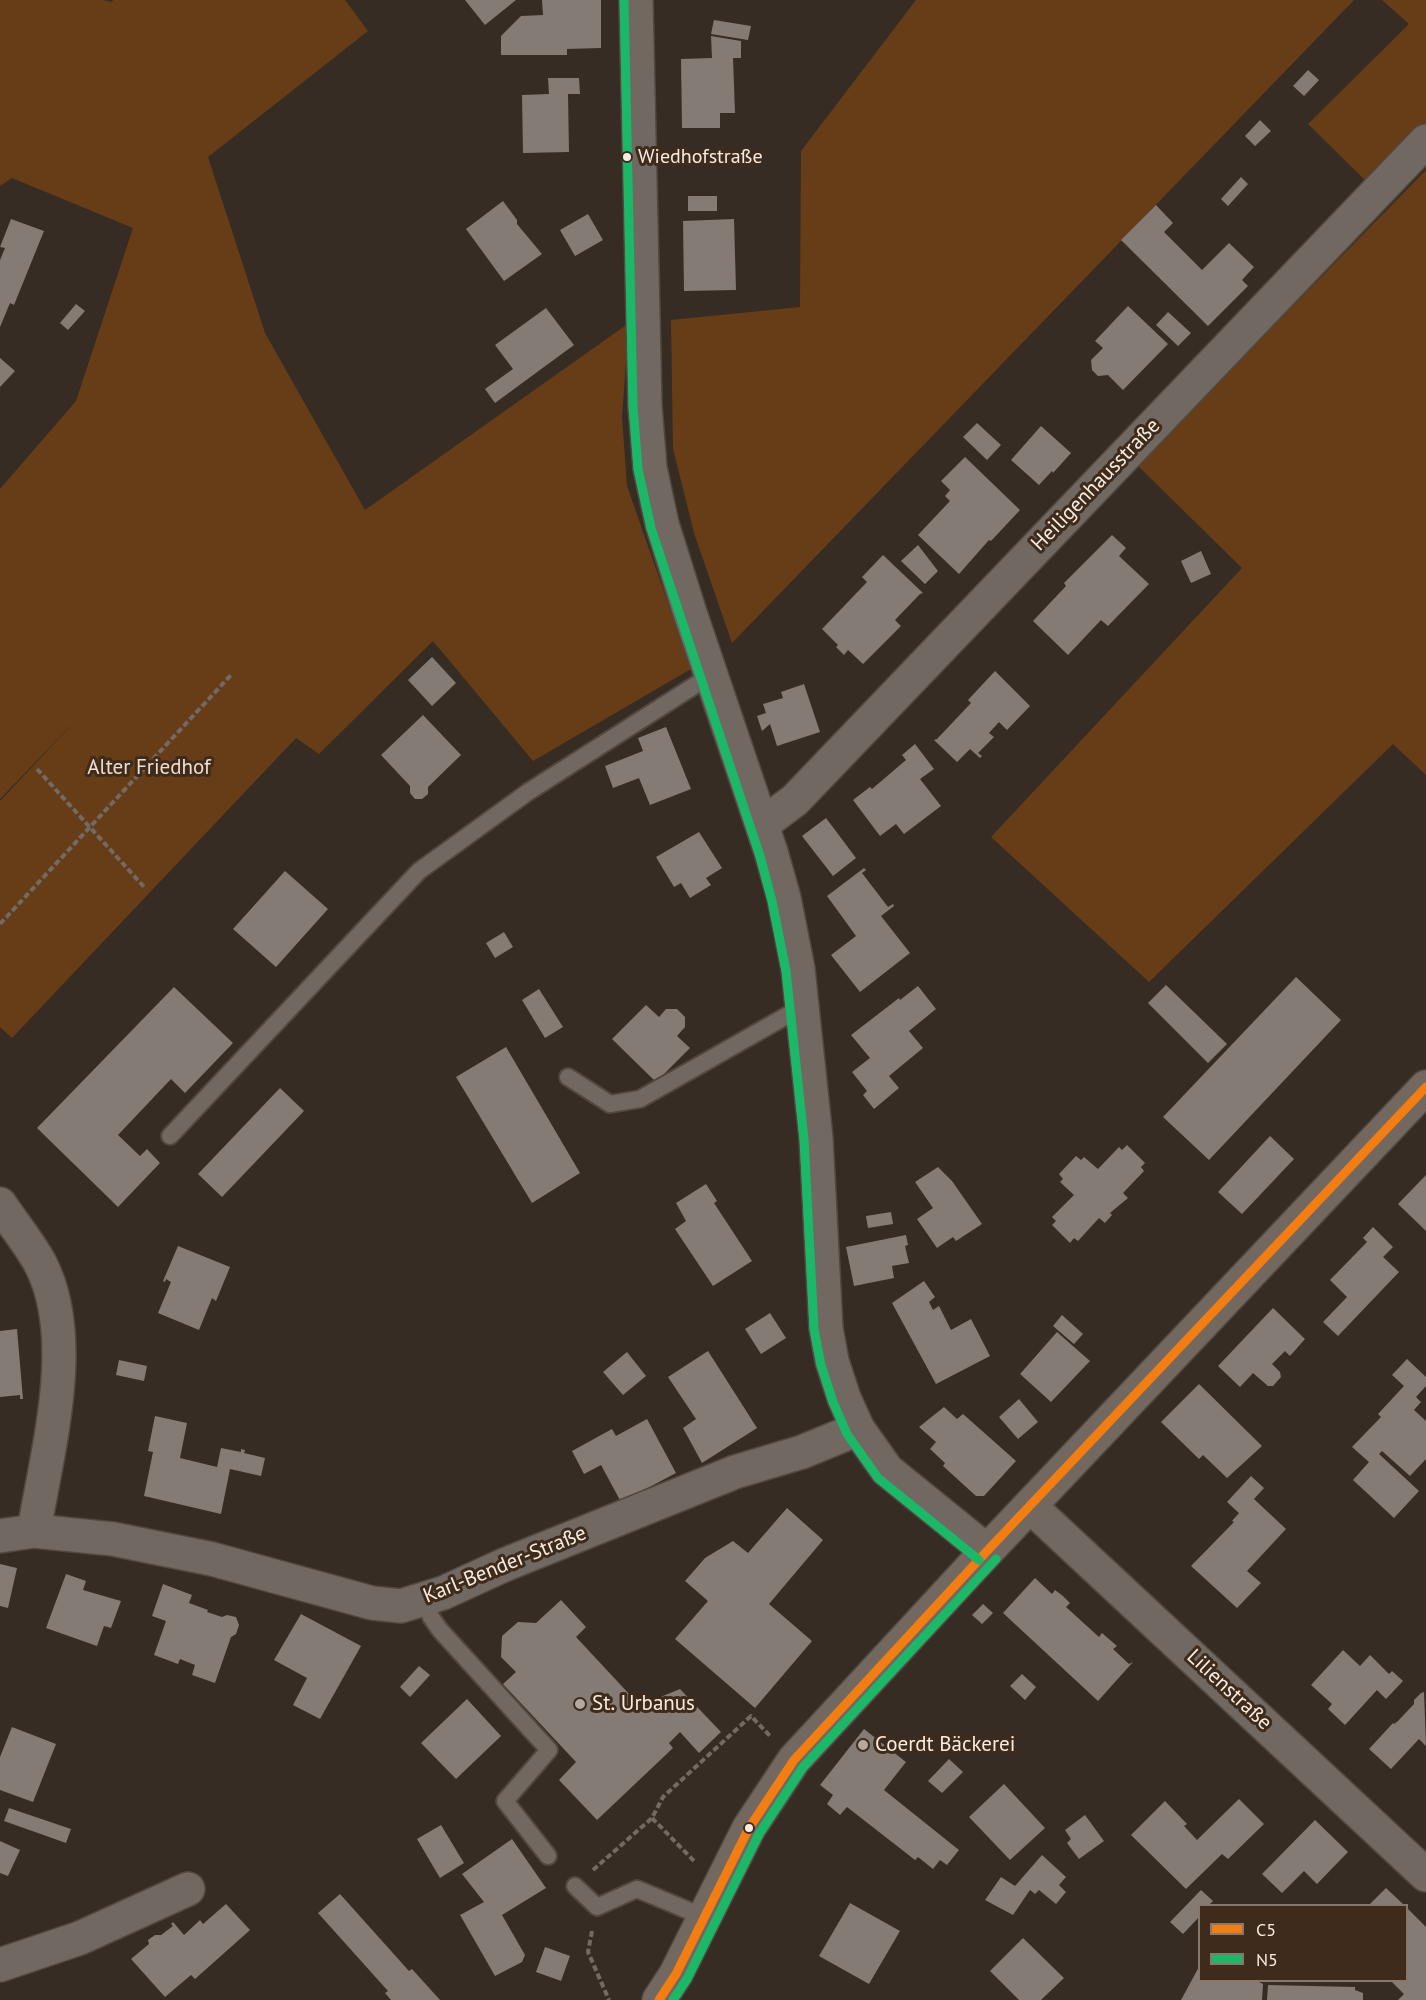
<!DOCTYPE html>
<meta charset="utf-8">
<style>
body{margin:0}
#map{position:relative;width:1426px;height:2000px;overflow:hidden;background:#362c24;font-family:"PT Sans",sans-serif}
canvas{display:block}
.legend{position:absolute;left:1198px;top:1904px;width:210px;height:78px;box-sizing:border-box;background:#3e2b1c;border:2px solid #88786b;margin:0;padding:8px 10px;list-style:none;font-size:18px;color:#f8ece2}
.legend li{display:flex;align-items:center;gap:12px;height:30px}
.legend b{width:30px;border:2px solid #88786b}
</style>
<div id="map">
<canvas width="1426" height="2000"></canvas>
<ul class="legend">
<li><b style="height:8px;background:#f27d13"></b>C5</li>
<li><b style="height:8px;background:#1ab867"></b>N5</li>
</ul>
</div>
<script>
const context = document.querySelector('canvas').getContext('2d');
context.lineJoin = 'round';
function paint(path, color) { context.fillStyle = color; context.fill(path, 'evenodd'); }
function stroke(path, color, width, dash) { context.strokeStyle = color; context.lineWidth = width; context.lineCap = dash ? 'butt' : 'round'; context.setLineDash(dash || []); context.stroke(path); }
function label(font, color, halo, rows, align = 'center') {
  context.font = font + ' "PT Sans",sans-serif'; context.lineWidth = 6; context.setLineDash([]); context.textBaseline = 'middle'; context.strokeStyle = halo; context.fillStyle = color; for (const [text, x, y, turn = 0] of rows) {
    context.save(); context.translate(x, y); context.rotate((+turn || 0) * Math.PI / 180); context.textAlign = isNaN(turn) ? turn : align; if (halo) context.strokeText(text, 0, 0); context.fillText(text, 0, 0); context.restore();
  }
}
const green = new Path2D(`
 M0,0h103l9,2 1,-2h232l23,31 -160,126 57,176 100,177 264,-187 -7,94 5,69 64,183 -158,92 -100,-120 -114,113 -23,-16 -284,300 -12,-11v-226l80,-85 -80,83v-310l76,-88 57,-173 -121,-50 -12,8z
 M916,0h438l-622,643 -38,-110 -21,-84 -2,-129 129,-13 1,-156z
 M1382,0h44v124l-57,60 -61,-60 101,-100z
 M1426,170v605l-33,-31 -244,238 -158,-145 251,-269 -105,-103z`);
const building = new Path2D(`
 M465,0h51l-31,25z
 M542,0h59v48l-34,1v6h-66v-19l20,-20 22,-1z
 M714,20l37,6 -3,14 -37,-6z
 M711,36l30,5v17h-8l2,55h-15v15h-38l-1,-69 31,-1z
 M1308,70l11,10 -15,16 -11,-10z
 M548,78h31l1,16h-12l1,58 -46,1 -1,-58 27,-1z
 M1260,120l11,11 -16,15 -10,-10z
 M1241,177l7,7 -20,22 -7,-7z
 M688,196h29v15h-29z
 M503,201l14,19v4l25,30 -38,27 -38,-52z
 M1156,205l17,18 -9,9 38,38 27,-27 25,24 -12,13 6,6 -40,40 -87,-86z
 M588,214l15,26 -28,16 -15,-26z
 M11,219l33,12 -30,74 -4,-2 -10,24v-67l5,-12 -5,-1z
 M734,219l2,71 -52,1 -1,-70z
 M76,304l9,7 -17,19 -8,-7z
 M1128,306l40,38 -45,46 -15,-15 -10,1 -6,-6 -1,-10 12,-12 -8,-7z
 M546,308l28,37 -79,58 -10,-14 28,-20 -18,-24z
 M1168,312l23,21 -13,13 -22,-21z
 M0,358l15,13 -15,16z
 M977,423l24,22 -14,15 -24,-23z
 M1041,426l30,27 -18,20 -1,-2 -13,14 -28,-25z
 M965,457l55,53 -29,31 -2,-1 -30,34 -41,-39 32,-34 -5,-5 5,-6 -9,-9z
 M1112,535l14,13 -7,8 30,28 -41,42 -7,-6 -33,35 -35,-34 33,-35 -2,-3z
 M918,545l20,26 -13,13 -24,-23z
 M1201,551l10,23 -20,9 -10,-22z
 M883,555l40,38 -3,1 -25,26 6,6 -38,38 -15,-14 -4,5 -8,-8 2,-2 -16,-16 45,-47 -5,-5z
 M432,657l24,26 -24,23 -24,-26z
 M995,671l35,35 -23,24 -8,-8 -10,11 5,4 -16,16 4,3 -2,2 -10,-9 -13,13 -23,-22 3,-1 34,-36 -3,-3z
 M804,684l16,48 -43,14 -7,-22 -8,7 -5,-15 9,-3 -3,-9 20,-6 -2,-6z
 M423,715l38,40 -33,32v7l-6,5h-7l-5,-6v-7l-29,-31z
 M666,727l25,62 -41,16 -11,-27 -26,10 -8,-22 38,-15 -5,-13z
 M915,744l19,25 -14,10 21,27 -37,28 -8,-10 -16,12 -27,-36 17,-13 2,2 34,-29 -4,-5z
 M826,818l30,40 -23,18 -31,-40z
 M699,832l23,36 -16,10 5,7 -21,13 -9,-15 -7,4 -18,-30z
 M864,868l2,2 -4,3 26,34 5,-3 1,2 -13,10 29,37 -50,39 -29,-37 25,-19 -29,-40z
 M285,871l43,38 -52,58 -43,-38z
 M504,932l9,15 -18,11 -9,-15z
 M1296,977l45,43 -132,140 -46,-43z
 M1166,985l61,59 -19,19 -60,-60z
 M918,986l18,23 -27,22 14,17 -34,28 10,12 -25,21 -11,-14 4,-4 -15,-19 18,-14 -19,-23 48,-37 1,2z
 M174,987l59,56 -48,50 -14,-14 -53,56 22,21 7,-7 13,14 -42,44 -81,-79z
 M539,989l24,38 -18,11 -23,-38z
 M646,1005l13,12 7,-8h11l8,8v10l-8,9 13,12 -34,34 -44,-43z
 M506,1047l74,126 -48,30 -76,-126z
 M280,1088l24,23 -82,86 -24,-23z
 M1270,1136l24,23 -52,55 -24,-22z
 M1127,1145l18,18 -4,4 3,4 -21,22 5,5 -18,15 2,2 -7,8 -6,-5 -21,23 -4,-3 -4,5 -18,-18 4,-4 -4,-4 22,-22 -14,-13 3,-3 -4,-5 17,-18 5,4 3,-3 14,12 21,-22 3,3z
 M938,1167l14,14 30,43 -26,17 -3,-4 -16,11 -20,-29 16,-11 -18,-26z
 M1426,1175v56l-28,-27z
 M706,1184l11,17 -3,2 38,58 -39,25 -38,-57 11,-8 -10,-18z
 M891,1212l2,12 -25,4 -2,-12z
 M1373,1227l20,20 -10,10 16,15 -61,64 -15,-14 24,-25 -17,-17 37,-38 -4,-4z
 M906,1235l2,10 -3,1 4,17 -17,3 2,12 -40,8 -8,-39z
 M178,1246l52,21 -14,34 -4,-3 -13,32 -41,-17 13,-31 -5,-3 -1,3 -2,-1z
 M924,1281l11,16 -6,5 4,8 6,-4 12,24 20,-11 19,37 -54,28 -44,-81z
 M1273,1308l32,31 -15,17 -5,-5 -13,13 8,8 1,5 -8,9h-5l-15,-13 -13,14 -22,-21z
 M770,1313l16,25 -25,16 -16,-25z
 M1062,1315l21,19 -9,10 -21,-18z
 M17,1329l6,70h-3v-4l-20,2v-66z
 M1057,1332l33,29 -39,41 -31,-28z
 M708,1351l49,77 -55,35 -19,-35 13,-9 -28,-42z
 M627,1352l19,24 -23,19 -20,-23z
 M1407,1359l19,18v9l-10,11 5,5 -7,8 12,11v38l-16,17 -28,-25 -3,3 40,37 -25,27 -41,-38 16,-18 -17,-15 29,-30 -3,-3 26,-28 -12,-11z
 M119,1360l28,6 -3,15 -28,-6z
 M1199,1384l63,62 -35,32 -24,-23 -4,4 -38,-37z
 M1019,1399l19,23 -20,17 -19,-22z
 M944,1407l13,12 6,-5 53,47 -32,35h-8l-33,-30 2,-3 -15,-14 6,-7 -17,-15z
 M155,1416l32,7 -7,35 37,9 4,-19 20,4v-3l4,1 -1,3 21,5 -4,18 -31,-7 -9,45 -77,-18 9,-44 -5,-1z
 M647,1419l29,54 -55,29 -20,-37 -17,9 -12,-23 40,-22 4,7z
 M1251,1476l13,12 -10,11 32,30 -39,42 14,12 -24,25 -46,-42 43,-44 -2,-1 7,-8 -12,-11z
 M787,1508l36,32 -54,64 43,37 -57,67 -80,-69 33,-38 -23,-20 20,-23 28,-17 15,12z
 M0,1564l17,4 -9,40 -8,-2z
 M66,1574l20,7 -3,9 38,11 -10,27 -7,-2 -7,20 -51,-18z
 M1035,1578l17,16 3,-4 8,6 7,7 -4,4 33,30 3,-4 15,13 -4,3 16,15 4,-2 -35,39 -95,-88z
 M163,1584l29,11 -3,8 19,7 -1,2 15,5 5,-2 9,2 3,8 -3,9 -5,3 -16,46 -23,-8 3,-10 -15,-6 -2,5 -24,-9 12,-34 -14,-5z
 M561,1600l25,27 -10,10 68,73 14,-12 22,-9 41,43 -22,21 -19,-21 -11,11 4,5 -76,72 -38,-40 17,-18 -73,-78 13,-12 -15,-15 1,-21 16,-14 18,1z
 M983,1604l10,9 -11,11 -10,-9z
 M301,1614l60,32 -41,73 -27,-14 14,-27 -33,-18z
 M1343,1650l17,16 10,-11 19,19 3,-3 11,10 -17,18 -9,-9 -32,35 -17,-16 4,-5 -21,-19z
 M419,1666l11,9 -20,22 -10,-10z
 M1022,1674l14,13 -11,13 -15,-14z
 M1424,1692l2,54 -7,-7 -28,30 -22,-20 24,-26 1,1 4,-3 16,-17v-4l7,-7z
 M467,1699l34,37 -45,43 -35,-36z
 M12,1727l44,17 -23,58 -33,-12v-33z
 M864,1729l42,33 -22,28 75,60 -12,15 -7,-5 -7,9 -15,-12 -3,3 -68,-53 -7,8 -13,-11 6,-9 -13,-10z
 M949,1759l14,13 -21,21 -14,-12z
 M1004,1784l41,44 -35,32 -41,-43z
 M1239,1799l25,25 -36,35 -6,-5 -36,35 -55,-54 34,-34 22,23 -3,2 13,14z
 M9,1808l62,21 -5,14 -62,-22z
 M1085,1815l19,26 -25,18 -12,-16 4,-4 -6,-9z
 M1315,1820l33,32 -31,32 -13,-13 -22,22 -20,-19z
 M441,1825l23,38 -24,15 -23,-39z
 M512,1839l34,49 -44,27 23,40 -3,7 -27,14 -35,-61 24,-13 -22,-28z
 M0,1841l20,9 -12,26 -8,-3z
 M1042,1855l24,22 -7,8 7,7 -10,12 -17,-14 -4,4 -5,-4 -17,25 -28,-15 16,-23 14,9z
 M1386,1888l18,17h-35z
 M1201,1890l12,11 -4,4 -9,1v10l-17,18 -13,-12z
 M340,1894l69,77 3,-2 28,31h-49l-6,-7 3,-2 -70,-78z
 M850,1903l50,28 -31,53 -50,-28z
 M226,1904l24,26 -55,49 -4,-4 -26,22 -34,-38 18,-15 -1,-4 7,-5h6l12,-9 -2,-2 2,-2 11,13 16,-15 3,4z
 M1407,1908l19,19v73h-28l6,-6 -14,-14h17z
 M1023,1938l41,40 -23,22h-22l-29,-29z
 M545,1947l25,9 -9,25 -25,-9z
 M1200,1965v15h55l8,4 -1,16h-81z
 M1268,1985l87,2v3l8,3v7h-96z`);
const path = new Path2D(`
 M37,769l109,120
 M0,924l231,-249
 M652,1818l44,45
 M593,1870l59,-52 11,-21 88,-81 20,21
 M592,1931l-4,21 21,48`);
const service = new Path2D(`
 M568,1077l42,27 30,-5 162,-92
 M170,1136l249,-265 109,-79 183,-117
 M425,1600l6,17 9,13 109,120 -44,51 43,55
 M575,1886l22,21 40,-18 67,28`);
const minor = new Path2D(`
 M763,824l32,-24 631,-659
 M0,1204c13,20 30,40 41,61 38,75 6,186 -7,266
 M1030,1506l396,369
 M0,1536l34,-5 79,8 99,20 160,44 29,3 42,-13 61,-28 231,-93 67,-20 56,-23
 M0,1965l80,-27 108,-49`);
const tertiary = new Path2D(`
 M636,0l9,406 5,62 12,56 28,89 81,239 13,46 14,71 18,169 10,190 6,33 12,37 14,31 29,41 100,81`);
const primary = new Path2D(`
 M659,2000l17,-26 73,-146 45,-68 193,-209 439,-464`);
const bus1 = new Path2D(`
 M659,2000l17,-26 73,-146 45,-68 193,-209 439,-464`);
const bus2 = new Path2D(`
 M624,0l9,406 5,63 13,59 109,328 12,45 14,70 18,168 10,190 7,36 12,37 14,32 31,44 101,82
 M673,2000l14,-21 72,-145 44,-67 193,-208`);
const markers = [
 [627,157,5,"#f8ece2"],
 [580,1704,6,"#b4a9a0"],
 [863,1745,6,"#b4a9a0"],
 [749,1828,5,"#f8ece2"]
];
const busNames = [
 ["Wiedhofstraße",638,157]
];
const streetNames = [
 ["Heiligenhausstraße",1096,485,-46],
 ["Karl-Bender-Straße",505,1565,-22],
 ["Lilienstraße",1229,1690,43]
];
const parkNames = [
 ["Alter Friedhof",149,768]
];
const poiNames = [
 ["St. Urbanus",592,1704],
 ["Coerdt Bäckerei",875,1745]
];
paint(green, '#673d17');
paint(building, '#847b74');
stroke(service, '#514840', 20);
stroke(minor, '#514840', 36);
stroke(tertiary, '#514840', 36);
stroke(primary, '#514840', 36);
stroke(path, '#726a64', 4, [6, 3]);
stroke(service, '#716862', 16);
stroke(minor, '#716862', 33);
stroke(tertiary, '#716862', 33);
stroke(primary, '#72685f', 33);
stroke(bus1, '#f27d13', 9);
stroke(bus2, '#1ab867', 9);
for (const [x, y, r, color] of markers) { const dot = new Path2D(); dot.arc(x, y, r, 0, 2 * Math.PI); context.fillStyle = color; context.fill(dot); stroke(dot, '#3e2b1c', 2); }
label('20px', '#f8ece2', '#3e2b1c', busNames, 'left');
label('21px', '#f8ece2', '#3e2b1c', streetNames);
label('21px', '#f1ddce', '#3e2b1c', parkNames);
label('21px', '#f8ece2', '#3e2b1c', poiNames, 'left');
</script>
